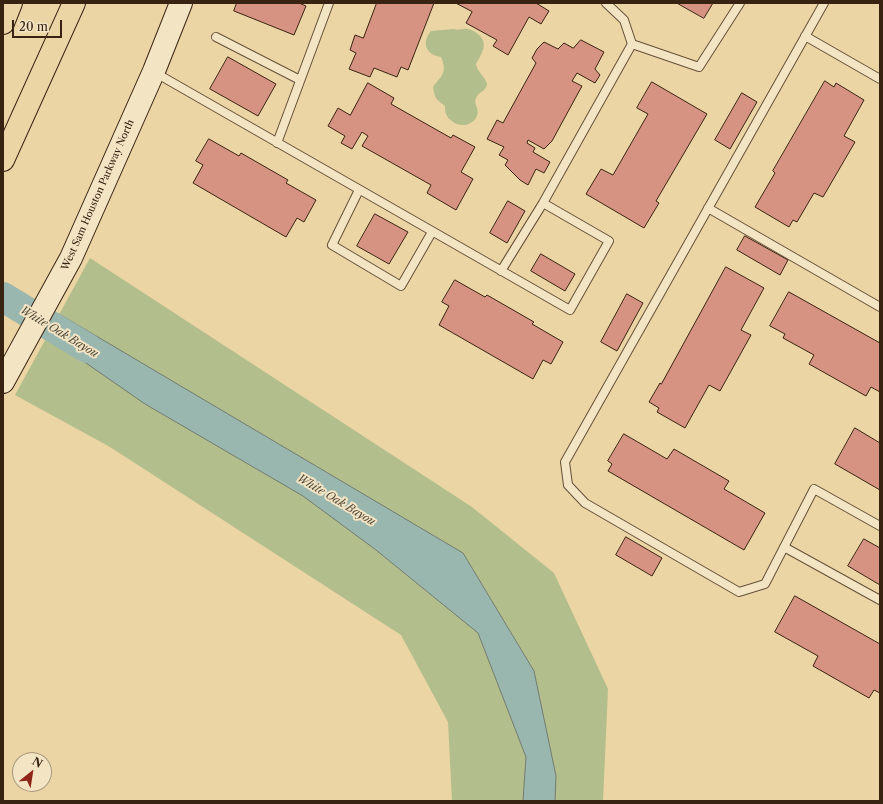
<!DOCTYPE html>
<style>
body{margin:0}
#map{position:relative;width:883px;height:804px;overflow:hidden;background:#ecd5a5;font-family:"Libre Caslon Text",serif}
canvas{display:block}
.frame{position:absolute;inset:0;border:4px solid #382313;pointer-events:none}
.north{position:absolute;left:12px;top:752px;width:40px;height:40px;box-sizing:border-box;background:#f3e4c4;border:1px solid #a8977d;border-radius:50%;rotate:30deg;font-size:11px;font-weight:700;line-height:16px;text-align:center;color:#382313}
.north::after{content:'';display:block;margin:auto;width:14px;height:18px;background:#8f2418;clip-path:polygon(50% 0,100% 100%,50% 72%,0 100%)}
.scale{position:absolute;left:12px;top:20px;width:50px;height:18px;box-sizing:border-box;border:2px solid #382313;border-top:0;padding-left:5px;font-size:12px;line-height:14px;white-space:nowrap;color:#382313;-webkit-text-stroke:3px #f3e4c4;paint-order:stroke}
</style>
<div id="map">
<canvas width="883" height="804"></canvas>
<div class="frame"></div>
<div class="north">N</div>
<div class="scale">20 m</div>
</div>
<script>
const context = document.querySelector('canvas').getContext('2d');
context.lineJoin = 'round';
function paint(path, color) { context.fillStyle = color; context.fill(path, 'evenodd'); }
function stroke(path, color, width, dash) { context.strokeStyle = color; context.lineWidth = width; context.lineCap = dash ? 'butt' : 'round'; context.setLineDash(dash || []); context.stroke(path); }
function label(font, color, halo, rows, align = 'center') {
  context.font = font + ' "Libre Caslon Text",serif'; context.lineWidth = 4; context.setLineDash([]); context.textBaseline = 'middle'; context.strokeStyle = halo; context.fillStyle = color; for (const [text, x, y, turn = 0] of rows) {
    context.save(); context.translate(x, y); context.rotate((+turn || 0) * Math.PI / 180); context.textAlign = isNaN(turn) ? turn : align; if (halo) context.strokeText(text, 0, 0); context.fillText(text, 0, 0); context.restore();
  }
}
const green = new Path2D(`
 M454,29c5,2 8,-1 13,0 4,0 9,3 12,6 10,9 2,20 -3,29 1,8 9,12 11,20 -1,8 -8,7 -11,14 -3,6 4,11 1,18 -6,13 -23,11 -30,0 -2,-3 -2,-7 -2,-10 -9,-7 -10,-7 -12,-19 8,-11 15,-14 8,-30 -3,-1 -6,-1 -9,-3 -9,-6 -7,-16 -1,-23z
 M90,258l382,249 82,66 54,116 -5,112h-151l-4,-79 -47,-87 -291,-188 -95,-52z`);
const water = new Path2D(`
 M59,314l404,239 71,118 22,105 -1,25h-32l3,-44 -48,-124 -102,-83 -73,-54 -158,-92 -98,-68z`);
const river = new Path2D(`
 M3,297l84,51`);
const building = new Path2D(`
 M237,3h62l7,3 -12,29 -60,-24z
 M377,3h57l-26,67 -7,-3 -4,10 -23,-9 -4,9 -21,-8 7,-16 -6,-3 5,-15 8,3z
 M456,3h80l13,8 -8,13 -12,-7 -21,38 -15,-9 4,-6 -31,-17 6,-11z
 M677,3h36l-9,15z
 M581,40l23,12 -9,17 5,6 -5,8 -18,-10 -5,8 10,5 -30,55 -8,8 -16,-9 -1,3 8,5 -2,4 17,10 -6,11 -8,-4 -8,16 -8,-5 -15,-15 3,-5 -9,-5 5,-8 -17,-8 10,-19 6,3 33,-60 -4,-5 5,-9 7,-7 14,7 6,-6 9,5z
 M228,57l48,27 -18,32 -48,-27z
 M825,81l9,6 2,-4 28,17 -20,36 11,6 -32,55 -9,-4 -17,29 -4,-2 -4,7 -34,-20 20,-34 -2,-2z
 M652,82l55,32 -51,87 3,2 -15,25 -58,-34 15,-25 12,6 35,-61 -11,-6z
 M368,83l26,15 -3,6 60,34 2,-3 22,12 -14,25 12,7 -17,31 -29,-17 4,-8 -69,-39 6,-10 -6,-4 -10,17 -11,-6 4,-7 -17,-10 10,-18 12,7z
 M742,93l15,9 -27,47 -15,-9z
 M209,139l30,17 2,-3 47,27 -2,3 30,17 -12,22 -7,-4 -11,19 -93,-54 10,-18 -7,-4z
 M508,201l17,10 -18,32 -17,-10z
 M375,214l33,18 -19,32 -32,-18z
 M745,236l43,24 -8,15 -43,-25z
 M541,254l34,20 -10,17 -34,-20z
 M726,267l38,21 -23,42 10,5 -31,56 -11,-6 -24,43 -28,-16 2,-4 -10,-6 11,-19 1,1z
 M455,280l30,17 2,-2 47,27 -2,2 31,18 -12,22 -8,-4 -10,19 -94,-54 10,-19 -7,-4z
 M789,292l91,51v49l-9,-5 -5,9 -57,-32 5,-9 -31,-17 2,-4 -15,-8z
 M627,294l16,9 -26,48 -16,-9z
 M855,428l25,15v47l-45,-26z
 M624,434l43,25 7,-10 55,32 -5,8 41,24 -21,37 -136,-79 4,-7 -4,-3z
 M626,537l36,21 -10,18 -36,-21z
 M864,539l16,9v37l-32,-19z
 M795,596l85,48v49l-6,-3 -5,8 -56,-32 5,-10 -43,-24z`);
const lane = new Path2D(`
 M824,3l-259,459 3,23 17,18 154,89 26,-8 49,-95 66,37
 M805,36l75,43
 M216,37l84,43
 M632,44l67,23 41,-64
 M154,72l416,238 39,-69 -66,-38
 M277,143l52,-140
 M359,190l-27,55 69,41 31,-54
 M708,208l172,99
 M501,271l42,-68 89,-159 -8,-24 -18,-17
 M784,547l96,53`);
const secondary = new Path2D(`
 M3,382l68,-124 83,-187 27,-68`);
const highway = new Path2D(`
 M3,23l8,-20
 M3,160l71,-157`);
const streetNames = [
 ["West Sam Houston Parkway North",98,195,-66]
];
const waterNames = [
 ["White Oak Bayou",59,332,31],
 ["White Oak Bayou",336,500,31]
];
paint(green, '#b2be8b');
paint(water, '#9ab7af');
stroke(water, '#737c71', 1);
stroke(river, '#9ab7af', 30);
paint(building, '#d79381');
stroke(building, '#382313', 1);
stroke(lane, '#655038', 10);
stroke(secondary, '#382313', 24);
stroke(highway, '#382313', 24);
stroke(lane, '#f3e4c4', 8);
stroke(secondary, '#f3e4c4', 22);
stroke(highway, '#ecd5a5', 22);
label('10px', '#382313', '#f3e4c4', streetNames);
label('italic 11px', '#50483a', '#f3e4c4', waterNames);
</script>
